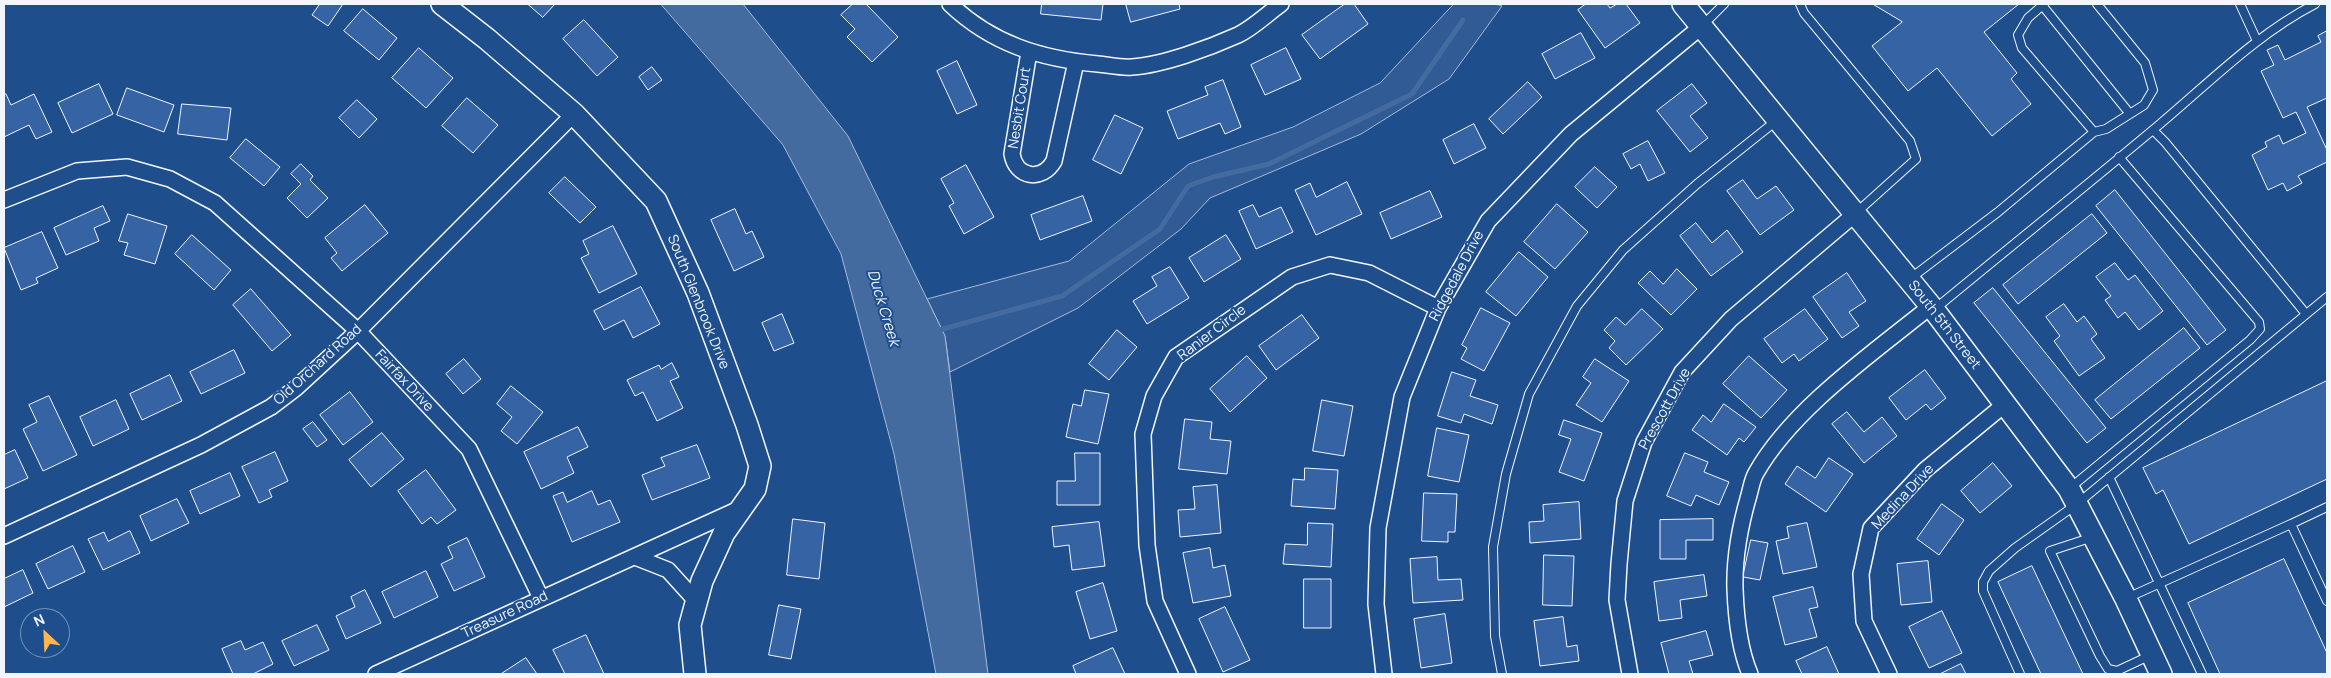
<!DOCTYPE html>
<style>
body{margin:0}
#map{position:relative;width:2331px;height:678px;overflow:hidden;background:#1f4e8c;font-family:Manrope,sans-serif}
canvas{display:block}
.frame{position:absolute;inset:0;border:5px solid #f2f6ff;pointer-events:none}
.north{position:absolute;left:20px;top:608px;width:50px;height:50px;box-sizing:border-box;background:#1f4e8c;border:1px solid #7391ba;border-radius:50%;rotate:335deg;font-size:14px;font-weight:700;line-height:20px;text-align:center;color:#f2f6ff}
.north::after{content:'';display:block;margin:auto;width:18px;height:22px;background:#ffb74d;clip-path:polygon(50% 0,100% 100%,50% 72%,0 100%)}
</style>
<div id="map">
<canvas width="2331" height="678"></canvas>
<div class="frame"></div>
<div class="north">N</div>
</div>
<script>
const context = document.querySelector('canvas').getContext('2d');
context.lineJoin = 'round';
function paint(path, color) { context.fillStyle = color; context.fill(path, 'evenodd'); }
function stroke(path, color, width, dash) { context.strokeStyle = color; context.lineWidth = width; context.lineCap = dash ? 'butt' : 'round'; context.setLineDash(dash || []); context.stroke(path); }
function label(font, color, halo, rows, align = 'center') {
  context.font = font + ' Manrope,sans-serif'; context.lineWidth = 4; context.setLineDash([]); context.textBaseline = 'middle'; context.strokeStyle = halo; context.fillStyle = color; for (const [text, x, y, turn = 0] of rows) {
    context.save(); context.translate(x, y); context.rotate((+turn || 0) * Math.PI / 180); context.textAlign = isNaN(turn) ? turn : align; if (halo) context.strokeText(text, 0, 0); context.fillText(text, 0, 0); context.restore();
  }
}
const built = new Path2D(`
 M1454,4h41l7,2 -53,73 -88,55 -151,64 -29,31 -103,79 -128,64 -5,-36 -18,-37 142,-38 120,-97 104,-37 87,-44z`);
const water = new Path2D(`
 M661,4h82l105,132 97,200 43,338h-52l-42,-220 -53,-200 -58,-109z`);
const stream = new Path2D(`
 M936,331l126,-35 98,-67 28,-43 25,-9 56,-13 143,-70 51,-74`);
const building = new Path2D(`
 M317,4h26l-15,22 -16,-11 7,-10z
 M528,4h27l-12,13z
 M853,4h13l32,33 -26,25 -25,-25 8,-8 -14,-14z
 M1042,4h61l-2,16 -60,-6z
 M1126,4h53l1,5 -49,13z
 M1345,4h9l14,20 -48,35 -18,-24z
 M1586,4h21l3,4 7,-4h9l14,19 -35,25 -27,-38z
 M1873,4h146l-35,28 33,41 -6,6 20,25 -39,32 -55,-68 -29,23 -36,-45 30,-24z
 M363,9l34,29 -18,22 -35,-29z
 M584,20l34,37 -21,19 -34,-37z
 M2327,31v67l-20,9 20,43v12l-29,14 4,7 -15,8 -4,-8 -15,7 -16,-35 15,-8 -2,-5 14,-7 4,9 23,-11 -10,-21 -13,6 -22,-47 13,-6 -7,-15 11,-5 7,15 36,-18 -3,-6z
 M1581,33l14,25 -40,21 -13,-25z
 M419,48l34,30 -27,30 -34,-30z
 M1286,48l15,31 -36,16 -14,-30z
 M957,61l20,44 -20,9 -20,-43z
 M652,67l10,13 -14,10 -9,-13z
 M1223,80l18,47 -16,7 -5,-11 -42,16 -11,-28 41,-16 -3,-8z
 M1528,82l14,15 -39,37 -14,-15z
 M99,84l14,30 -41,19 -14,-30z
 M1692,84l15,19 -17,13 18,22 -18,14 -33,-41z
 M127,88l47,17 -10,27 -47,-17z
 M6,94l5,11 23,-11 18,38 -16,7 -7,-14 -25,12v-42z
 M467,98l31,27 -25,28 -31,-27z
 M357,100l20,19 -18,19 -20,-20z
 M182,104l49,4 -4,32 -49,-6z
 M1115,115l28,13 -22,46 -28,-14z
 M1474,124l12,24 -32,16 -11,-24z
 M246,139l34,28 -16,19 -34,-28z
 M1648,141l17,32 -17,8 -8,-17 -9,5 -8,-15z
 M301,164l12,12 -3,4 18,18 -21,20 -20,-20 14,-14 -10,-10z
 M966,165l28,52 -30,17 -15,-28 5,-3 -13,-24z
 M1595,167l22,20 -20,21 -22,-21z
 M565,177l31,30 -16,16 -31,-30z
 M1743,180l14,19 19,-13 18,24 -34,25 -33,-44z
 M1347,182l15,32 -46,21 -21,-45 15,-7 6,14z
 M2115,190l111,140 -19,15 -111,-139z
 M1430,191l12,26 -51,22 -11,-26z
 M1083,196l9,25 -52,19 -9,-25z
 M1557,204l31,28 -33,37 -31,-27z
 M365,205l23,28 -46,38 -11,-13 6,-5 -12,-15z
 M1253,205l6,12 22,-10 12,25 -37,17 -17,-38z
 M103,206l7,15 -16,7 5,13 -33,14 -12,-27z
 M735,209l11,25 6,-3 12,26 -30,14 -23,-51z
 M128,214l39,12 -12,38 -31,-9 4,-12 -9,-2z
 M2092,214l15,19 -89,71 -15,-19z
 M1696,223l16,20 15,-13 16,22 -32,24 -31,-40z
 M613,226l24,48 -38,19 -18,-35 8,-4 -6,-13z
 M42,232l16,36 -22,10 2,5 -17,7 -17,-42z
 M192,235l39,35 -17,20 -39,-36z
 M1226,235l15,24 -37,23 -15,-24z
 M1519,252l29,25 -32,39 -30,-24z
 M2115,263l13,17 7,-5 28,36 -24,19 -14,-18 -7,6 -13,-18 6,-4 -15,-19z
 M1170,267l19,31 -42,26 -14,-23 24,-15 -5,-9z
 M1677,269l20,20 -26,26 -33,-32 12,-12 13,13z
 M1847,273l19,28 -17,11 10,14 -17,12 -29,-41z
 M641,287l19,37 -27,14 -9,-18 -20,10 -10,-19z
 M1993,288l113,140 -19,15 -113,-140z
 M251,289l40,46 -19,16 -39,-46z
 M2064,304l13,18 7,-6 13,18 -6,5 14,19 -26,18 -25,-35 6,-5 -14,-19z
 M1481,308l29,15 -26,48 -23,-12 6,-11 -5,-3z
 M1642,309l21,20 -37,36 -17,-17 6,-7 -11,-11 12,-13 9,8z
 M1805,309l23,30 -29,22 -5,-7 -12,9 -18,-24z
 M782,314l12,29 -20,8 -12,-28z
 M1302,315l17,23 -43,32 -17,-24z
 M2184,328l16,20 -89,71 -16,-19z
 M1117,330l20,17 -28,33 -20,-16z
 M234,350l11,23 -44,21 -11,-22z
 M1247,356l20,22 -37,34 -20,-23z
 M1749,356l38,34 -26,28 -38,-34z
 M464,359l17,20 -18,15 -17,-20z
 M1595,359l34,22 -27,41 -26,-17 15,-22 -8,-6z
 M672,363l7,14 -9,4 13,27 -26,13 -14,-29 -8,4 -8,-16 32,-15 2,4z
 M1925,370l21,28 -15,12 -5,-6 -20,16 -17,-22z
 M1452,372l24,8 -6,16 28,9 -6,19 -28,-10 -3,9 -23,-7z
 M170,375l12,26 -40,19 -12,-26z
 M2327,381v98l-138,65 -26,-54 -7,4 -13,-26z
 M511,386l32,26 -26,32 -16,-13 11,-14 -15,-13z
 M1085,390l24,4 -11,50 -32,-7 7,-33 8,2z
 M350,392l23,30 -30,23 -23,-30z
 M49,396l28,59 -34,16 -20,-42 14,-7 -8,-17z
 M116,400l13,29 -36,17 -13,-29z
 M1322,400l31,6 -9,50 -31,-5z
 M1724,404l32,23 -12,15 -5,-4 -12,17 -35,-25 11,-15 8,7z
 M1847,412l17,20 18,-15 15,19 -33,27 -32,-39z
 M1185,419l27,3 -2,17 21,2 -4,33 -48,-5z
 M1564,420l38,13 -18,48 -25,-9 12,-33 -12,-4z
 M313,422l14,18 -10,7 -14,-18z
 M578,427l10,20 -21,10 7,16 -33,16 -17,-37z
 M1437,428l32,7 -10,47 -31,-6z
 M382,433l22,26 -33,28 -22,-27z
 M697,445l13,33 -58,22 -10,-25 23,-9 -4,-8z
 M15,450l13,28 -24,11v-34z
 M275,452l13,29 -19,9 3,7 -13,6 -17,-36z
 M1075,453h25v52h-43v-24h18z
 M1685,453l23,9 -4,10 25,10 -10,23 -23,-10 -5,11 -24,-10z
 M1829,458l24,16 -27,38 -41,-28 12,-18 18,12z
 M1993,463l19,23 -32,27 -19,-22z
 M1305,468l33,2 -3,39 -44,-3 2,-27 11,1z
 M426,470l30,40 -19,14 -6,-7 -9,7 -24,-33z
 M230,473l10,23 -40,18 -10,-23z
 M1217,485l4,48 -41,4 -2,-27 17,-1 -2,-22z
 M592,491l6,14 12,-5 10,22 -48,20 -19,-46 10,-4 4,10z
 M1424,493l33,1 -2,38h-7v10l-26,-1z
 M177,499l12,24 -38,18 -11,-25z
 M1579,502l2,37 -51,4 -1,-21 15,-1 -1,-16z
 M1942,504l22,16 -25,35 -22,-16z
 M793,519l32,4 -6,56 -32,-4z
 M1713,519v21h-27v19h-26v-39z
 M1099,522l6,44 -33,4 -3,-25 -15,2 -2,-20z
 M1308,523l25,1 -2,43 -48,-3 2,-20 22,1z
 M1807,523l10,44 -34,7 -7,-33 13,-3 -2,-11z
 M130,531l10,22 -37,17 -15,-31 16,-7 4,9z
 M467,538l18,39 -31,14 -13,-27 12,-6 -5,-11z
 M1751,540l17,3 -8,37 -17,-3z
 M73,546l12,26 -37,17 -12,-25z
 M1210,548l3,20 12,-3 6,31 -38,7 -10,-50z
 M1544,555l30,1 -2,50 -29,-1z
 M1437,557l1,23 23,-1 2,21 -50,3 -3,-44z
 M2284,559l43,94v21h-107l-32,-71z
 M1928,561l4,41 -31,3 -4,-41z
 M2032,566l51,108h-42l-43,-92z
 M23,570l10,23 -29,14v-28z
 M426,571l12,26 -44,21 -12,-26z
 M1704,575l3,21 -27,4 2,18 -23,3 -5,-39z
 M1304,579h27v49h-27z
 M1103,583l14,48 -27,8 -14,-47z
 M1813,587l5,20 -9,2 8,28 -32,8 -12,-48z
 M365,590l16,33 -35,16 -10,-23 19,-9 -4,-10z
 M779,605l22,4 -10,50 -22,-4z
 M1225,607l25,53 -27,12 -24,-53z
 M1942,611l20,42 -33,15 -20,-41z
 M1445,614l7,49 -31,5 -7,-49z
 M1563,617l4,30 10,-2 2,16 -39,5 -6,-45z
 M317,625l12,25 -35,16 -12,-25z
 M1706,631l7,24 -24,6 4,13h-24l-8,-31z
 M586,635l18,39h-39l-12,-24z
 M241,641l4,9 18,-8 10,22 -20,10h-20l-11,-25z
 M1827,647l12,27h-37l-6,-13z
 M1113,648l12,26h-49l-3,-8z
 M526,658l11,16h-36z
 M1961,664l5,10h-26z`);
const lane = new Path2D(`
 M1800,4l4,9 106,128 6,18 -59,53
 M2044,4l-16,14 -10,17 4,13 72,84
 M2240,4l17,37
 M2042,5l88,109
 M1703,25l21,-21
 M2153,130l12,12 141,172
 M1911,278l87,-66 96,-80 12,-3 38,-24 9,-15 -8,-27 -48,-59
 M1935,309c75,-62 151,-123 225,-185 50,-42 97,-90 155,-120
 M2109,477l93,197
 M2070,488l180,-148 10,-11 -1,-7 -140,-165
 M2291,524l36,-17
 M2093,537l-43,14 50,105 8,13 9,2 34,-16
 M2127,598l164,-74 36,77
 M1502,674l-7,-38 -2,-89 13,-73 23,-80 48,-88 46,-56 74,-66 79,-63
 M2020,674l-37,-83v-9l6,-11 26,-23 62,-44 250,-207`);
const street = new Path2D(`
 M950,4c42,40 91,55 148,60 11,1 23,4 34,3 31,-2 77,-19 106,-32 15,-7 29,-21 43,-31
 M1029,52l-17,102c4,24 30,28 42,7l22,-99
 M4,200l73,-29 50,-4 43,12 45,24 143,128 111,118 72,149
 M4,536l197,-91 70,-38 25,-19 62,-57 216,-217
 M635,557l33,13 29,32
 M376,674l363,-165
 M1188,674l-33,-73 -8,-56 -4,-111 11,-38 22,-39 116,-80 38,-12 39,8 69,35
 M1384,674l-8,-70 2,-76 24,-131 36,-89 50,-87 83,-87 131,-108
 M1630,674l-13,-74 2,-36 6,-63 19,-59 38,-70 49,-53 124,-105
 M1750,674c-11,-26 -14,-57 -15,-85 -1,-32 5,-63 14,-94 2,-7 3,-15 7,-22 36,-64 118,-121 175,-167
 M1889,674l-25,-53 -3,-47 10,-46 54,-58 79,-65`);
const secondary = new Path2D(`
 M442,4l45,35 87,75 82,87 42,92 49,132 13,41 -5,23 -31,44 -22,48 -12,44 5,49
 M1683,4l251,306 135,179 57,110 35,75`);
const streetNames = [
 ["Nesbit Court",1020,108,-81],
 ["Ridgedale Drive",1457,276,-62],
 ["South Glenbrook Drive",698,302,68],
 ["South 5th Street",1944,325,52],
 ["Ranier Circle",1212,333,-37],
 ["Old Orchard Road",318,365,-42],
 ["Fairfax Drive",404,381,47],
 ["Prescott Drive",1665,409,-61],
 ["Medina Drive",1903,497,-47],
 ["Treasure Road",505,615,-25]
];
const waterNames = [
 ["Duck Creek",883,308,73]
];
paint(built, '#305b95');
stroke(built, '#a8bbd7', 1);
paint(water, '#446ba0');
stroke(water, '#a8bbd7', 1);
stroke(stream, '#446ba0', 5);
paint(building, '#3563a3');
stroke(building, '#f2f6ff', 1);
stroke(lane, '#f2f6ff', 10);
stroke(street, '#f2f6ff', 18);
stroke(secondary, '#f2f6ff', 24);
stroke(lane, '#1f4e8c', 8);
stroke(street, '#1f4e8c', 15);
stroke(secondary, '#1f4e8c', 21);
label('14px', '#f2f6ff', '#1f4e8c', streetNames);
label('italic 15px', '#f2f6ff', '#1f4e8c', waterNames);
</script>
